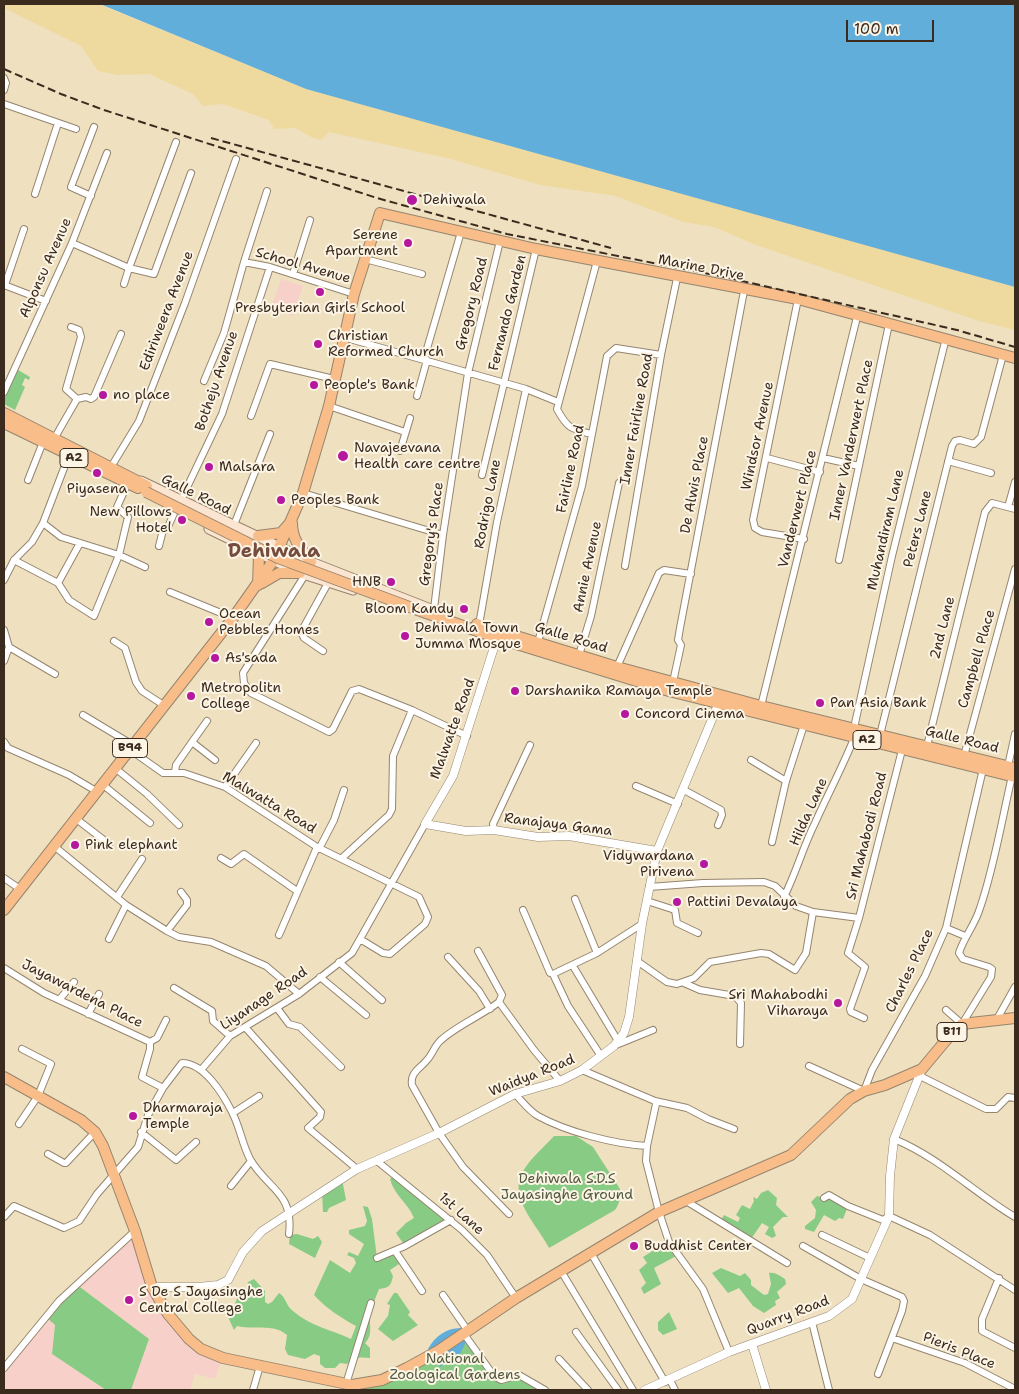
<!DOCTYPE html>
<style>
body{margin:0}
#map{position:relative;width:1019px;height:1394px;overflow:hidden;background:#efe0c0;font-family:"Shantell Sans",sans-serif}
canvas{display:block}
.frame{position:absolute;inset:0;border:5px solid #3b2a1e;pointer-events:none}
.scale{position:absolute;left:846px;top:20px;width:88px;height:22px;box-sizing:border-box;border:2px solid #3b2a1e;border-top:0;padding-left:6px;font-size:15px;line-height:18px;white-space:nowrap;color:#3b2a1e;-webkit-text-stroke:4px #fcf5e5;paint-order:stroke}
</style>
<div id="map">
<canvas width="1019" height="1394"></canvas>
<div class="frame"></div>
<div class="scale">100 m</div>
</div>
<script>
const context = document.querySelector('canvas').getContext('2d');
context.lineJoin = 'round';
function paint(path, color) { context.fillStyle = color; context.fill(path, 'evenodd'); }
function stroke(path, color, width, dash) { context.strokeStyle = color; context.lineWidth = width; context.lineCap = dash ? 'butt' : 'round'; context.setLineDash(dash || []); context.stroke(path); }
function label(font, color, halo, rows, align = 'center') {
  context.font = font + ' "Shantell Sans",sans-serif'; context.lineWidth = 4; context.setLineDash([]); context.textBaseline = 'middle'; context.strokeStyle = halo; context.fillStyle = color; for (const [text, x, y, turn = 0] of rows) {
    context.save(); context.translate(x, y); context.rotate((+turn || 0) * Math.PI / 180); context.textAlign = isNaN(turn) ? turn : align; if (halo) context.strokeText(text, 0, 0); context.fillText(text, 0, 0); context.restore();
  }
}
const built = new Path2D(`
 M281,279l22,7 -10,30 -22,-7z
 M135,1231l33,83 53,48 -6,17 -20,-5 -5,16h-59l18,-51 -73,-55z
 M46,1317l9,8 -3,29 54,36h-102v-22z`);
const green = new Path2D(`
 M18,370l12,7 -1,3 -4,-2 -3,7 3,2 -10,23 -11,-6v-5z
 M554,1136h22l17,11 27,42c0,9 0,14 -5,21l-66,38c-11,-22 -42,-51 -26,-77 8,-13 21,-24 31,-35z
 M395,1175l56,45 -46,26 -9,-13 10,-10 8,-5c-6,-15 -20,-23 -24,-39z
 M342,1179l4,21 -17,8 -2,4h-4l-1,-21z
 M768,1190l9,8 -1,7 12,12h-5l-10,10 3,9 -4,2 -7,-4 4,-7 -7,-4 -11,16 -31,-17 4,-7 14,7 2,-4 -4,-3 6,-10 8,4 4,-8 -1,-4 4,2 4,-6z
 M829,1195l19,11 -5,13 -4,-1 -4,3 -11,-6 -10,17 -9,-3v-3l10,-8 1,-8 -5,-8 6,-6 7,2z
 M363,1206l5,1 4,12 5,39 18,-7 7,11 -12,8 3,6c-2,9 -3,12 -14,13 -3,7 -6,15 -8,23 -3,11 3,23 -6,31l5,5v10c-9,-1 -16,-1 -23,6l-7,-1 -5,5h-10l-5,-4v-8l-6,-2 -9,5 -17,-4 -3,-6 2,-14c-13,-12 -35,-5 -50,-9l-3,4 -5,-11 9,-23h7l3,-14 6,-3 11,12v11l3,2 4,-2 7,-9c7,4 7,13 14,18 15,14 39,19 58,28l5,-13c-15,-8 -30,-18 -42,-31l16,-35 20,13 6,-10 -2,-5 -7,-3 2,-3 9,4 6,-12 -15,-10v-4l16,-4 2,-5z
 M297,1234l16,5 5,-3 4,6 -7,16 -26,-14 1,-9z
 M668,1241l10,14 -24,13 7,16 -17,10 -3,-6 5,-5 -7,-13 8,-7 -4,-6z
 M721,1268l19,8 5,-3 6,7v5l13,10 4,-1 3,-10 -2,-11c6,-1 11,3 16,6l1,5 -9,8 3,6 -5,3 1,4 -12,8 -11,-7 -14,-18 -11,5 -16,-20z
 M76,1284l73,55 -18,51h-25l-54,-36 3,-29 -9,-8z
 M394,1293h3l13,19 -2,3 10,10 -25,16 -15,-12 10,-13 2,-11 -3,-1z
 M669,1312l8,17 -14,6 -5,-5v-8z
 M464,1334l18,28 19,18 18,-5 26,15h-195l2,-5 16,-1z`);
const sand = new Path2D(`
 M4,4h94l208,85 709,198v43l-36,-9 -223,-76 -42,-18 -31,-5 -67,-26 -76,-11 -89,-26 -122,-27 -8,8 -8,-2 -18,-10 -21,1 -5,-9 -46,-16 -20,2 -10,-12 -44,-20 -32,1 -19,-4 -17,-25 -77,-38z`);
const water = new Path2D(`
 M100,4h915v283l-709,-198z
 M463,1328l7,13 -4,1 -8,16 -8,1 -10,8 -2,-11 -10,-7c7,-13 19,-22 35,-21z`);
const minor = new Path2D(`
 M4,78l2,5 -2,7
 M4,104l72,25
 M176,142l-47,126 25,6 37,-101
 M267,191l-23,71 26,5 84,27
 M35,194l23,-71
 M91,196l-20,-9 23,-60
 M72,243l57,25 -5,16
 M365,259l57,15
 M293,274l17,-54
 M4,285l42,16
 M5,285l19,-56
 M798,299l-45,221 2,8 7,4 42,7
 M71,327l8,3 2,7 -15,52 11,10
 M343,337l183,52 32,13
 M424,359l37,-127
 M204,381l20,-48 20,-71
 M4,392l68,-149 35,-90
 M417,396l10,-36
 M329,406l76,26
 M251,416l19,-52 64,15
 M591,434c-20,-5 -24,-6 -34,-25l40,-148
 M54,439l23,-40 9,-2 5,2 3,-2 27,-63
 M400,451l10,-33
 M767,458l53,14
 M823,458l36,8
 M948,461l43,12
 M111,467l28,-46 46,-118 51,-144
 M482,475l54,-226
 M28,480l15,-38
 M127,485l-10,22 11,10 -9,38 26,12
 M303,493l140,42
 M181,500l41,-86 48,-147
 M1008,507l7,-25
 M234,525l36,-91
 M159,546l4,-16 4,-1 8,-18
 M14,560l44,23 11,17 25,16 25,-61 -58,-18 -18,-14
 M839,560l50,-236
 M625,566l36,-211 16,-77
 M305,575l-62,98 1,10 7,10 78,39 4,-3 19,-38 7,-2 53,21 55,26
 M4,580l10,-20 18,-18 11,-19 26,-68
 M58,583l22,-40
 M170,592l63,26
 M434,609l9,-74 25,-162 32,-132
 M479,625l18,-103 29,-133
 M4,630l5,17 46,27
 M114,641l11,7 11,34 6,9 23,15
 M538,642l44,-156 25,-130 9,-8 45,7
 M323,651l-19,-13 -3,-6 27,-49
 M579,655l12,-39 28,-133
 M4,661l5,-14
 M617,667l42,-94 5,-3 27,4
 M673,682l8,-37 -3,-5 2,-12 64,-337
 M761,706l96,-389
 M83,715l50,30
 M854,728l38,-172 54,-218
 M880,735l72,-289 3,-5 5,-1 14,4 7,-7 22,-82
 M4,742l4,6 61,27 27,16
 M192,742l15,-21
 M927,746l58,-234 7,-9 23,6
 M129,749l34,24h21l41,14 92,60 102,50 9,20 -3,7 -35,30 -7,-1 -23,-14
 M964,756l51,-187
 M751,760l35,21
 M1008,766l7,-32
 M115,768l32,26 32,31
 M175,772l1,-7 16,-23 23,18
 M102,784l48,39
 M636,786l42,18
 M225,787l31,-44
 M684,790l37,20 1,5 -4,10
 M75,818l34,26
 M494,830l-1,-6 37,-79
 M772,842l14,-61 18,-56
 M54,846l72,59 41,26 12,6 32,5 55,24 33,28
 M319,849l15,-29 10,-30
 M221,858l10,6 13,-10 53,37
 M342,858l47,-43 3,-6 1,-53 19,-46
 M4,878l16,11
 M649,887l54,-4 61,-1 11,4 21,20 17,6 46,6 43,-168
 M117,897l25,-38
 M784,897c12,-24 19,-50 31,-74 13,-29 28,-57 40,-87
 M575,899l22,54
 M647,901l28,9 2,13 21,10
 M523,910l27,63 3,1 15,32 33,50
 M859,918l-11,35 17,14 -15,42 1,3 13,6
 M946,928l19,8
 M167,931l20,-26v-5l-6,-8
 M279,935l38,-88
 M109,939l17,-34
 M478,951l24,44 -3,7c-18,14 -43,24 -59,39 -6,6 -8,14 -13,19 -7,9 -17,12 -15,25l27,48 24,34 46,47
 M448,957l31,34 11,18
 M637,961l30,21 10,2 17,-6 16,-16 51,-9 8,1 26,16 11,-17 7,-41
 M339,962l43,38
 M573,966l45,75
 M4,968l40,25 106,49v7l-8,28 21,11
 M553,974l44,-21 45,-29
 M320,977l46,38
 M684,983l16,7 35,6 6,7 -1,41
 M174,988l38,23 1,10 17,15
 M59,1000l15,-18
 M499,1002l35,48 26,31
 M277,1008l12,16 11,3 41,40
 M946,1010l16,14 29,-47 1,-8 -3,-2 -26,-8 -4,-6c5,-16 16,-28 21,-45 14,-40 22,-89 32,-132
 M88,1014l11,-20
 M997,1019l18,-32
 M245,1027l76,85 -1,5 -12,11 49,41
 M150,1042l7,-4 9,-18
 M616,1045l37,-15
 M809,1066l55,25 8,-21 53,-94 21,-48 37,-159
 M201,1070l29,-34 69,-42 53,-41 73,-129
 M582,1070l73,31 32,7 21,11 26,10
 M920,1076l66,33h10l12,-12 7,1
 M515,1094c7,7 14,17 23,22 29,16 76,28 109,30
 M655,1101l1,3 -9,42 -1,15 13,51 10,30 34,47 26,63
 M233,1113l26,-17
 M19,1124l19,-28 13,-32 -29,-15
 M141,1132l35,28 20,-18
 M894,1139c46,19 79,53 121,78
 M48,1154l16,9h2l29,-31
 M377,1161l85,69 25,25 29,43
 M231,1186l20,-25
 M824,1198l5,-3 19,11 35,14 6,-4 41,19 85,55
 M686,1201l101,62
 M4,1217l10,-11 50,22 15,-7 18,-27 41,-47 10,-32 15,-27 19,-25c22,0 41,31 50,49 8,15 10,32 18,47 17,30 44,33 39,75
 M822,1235l48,23
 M803,1246l58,33 41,18 2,4 -2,10 -24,63
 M395,1251l27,40
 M591,1253l74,129
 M377,1258l28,-12 46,-26
 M561,1271l72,119
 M999,1278l-17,41v12l33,17
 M443,1295l25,36
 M812,1322l17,68
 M576,1332l42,58
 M464,1334l30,42 7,4 18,-5 26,15
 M892,1338l73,25 50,26
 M559,1359l29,31
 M4,1368l55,-67 76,-70
 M670,1380l5,10
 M346,1384l25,-81
 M253,1390l7,-24`);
const tertiary = new Path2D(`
 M497,638l-44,138 -28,48 41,7 28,-1 44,7 31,-1 88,15
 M152,1287h46l20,-2 10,-5 15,-28 19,-21 95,-62 82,-36 76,-39 45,-13 22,-11 32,-24 10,-13 5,-16 13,-93 15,-73 63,-151
 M752,1344l14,46
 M645,1390l84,-38 100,-36 23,-17 37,-83 1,-40 4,-37 28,-70`);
const secondary = new Path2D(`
 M141,481l170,81 130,51
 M209,529l91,44 53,17`);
const primary = new Path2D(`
 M292,523c0,17 9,26 19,39
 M258,536l23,-3 8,-9
 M262,583l17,-10h21
 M258,585l1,-31
 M4,910l229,-292 40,-57 30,-68 26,-87 25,-112 26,-81 156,36 262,50 217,59
 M4,1077l77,43 14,12 8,14 32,85 17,56 16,27 21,25 12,10 22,9 129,27 30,-5 25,-12 31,-17 78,-53 143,-86 132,-57 59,-56 14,-8 21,-6 37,-16 30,-36 10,-9 53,-6`);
const trunk = new Path2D(`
 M4,413l143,73
 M4,423l134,65
 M415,609l82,29 172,53 346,86
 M477,624l140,43 144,39 254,62`);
const rail = new Path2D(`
 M4,69l57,25 43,16 273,88 130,36 222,44 228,52 58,17
 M211,138l400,110`);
const trunkBridge = new Path2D(`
 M146,492l132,66 137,51`);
const markers = [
 [412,200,6,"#b5179e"],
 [408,243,5,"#b5179e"],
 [320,292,5,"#b5179e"],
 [318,344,5,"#b5179e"],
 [314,385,5,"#b5179e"],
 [103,395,5,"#b5179e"],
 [343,456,6,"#b5179e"],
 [209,467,5,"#b5179e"],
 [97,473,5,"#b5179e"],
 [281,500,5,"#b5179e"],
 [182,520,5,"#b5179e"],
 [391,582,5,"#b5179e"],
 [464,609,5,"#b5179e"],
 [209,622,5,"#b5179e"],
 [405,636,5,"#b5179e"],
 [215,658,5,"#b5179e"],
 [515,691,5,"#b5179e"],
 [191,696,5,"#b5179e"],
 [820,703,5,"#b5179e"],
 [625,714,5,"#b5179e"],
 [75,845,5,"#b5179e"],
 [704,864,5,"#b5179e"],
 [677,902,5,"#b5179e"],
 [838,1003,5,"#b5179e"],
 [133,1116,5,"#b5179e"],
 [634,1246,5,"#b5179e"],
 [129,1300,5,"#b5179e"]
];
const shields = [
 [74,458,28],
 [867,740,28],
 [130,748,35],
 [952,1032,30]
];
const shieldNames = [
 ["A2",74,458],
 ["A2",867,740],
 ["B94",130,748],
 ["B11",952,1032]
];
const poiNames = [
 ["Dehiwala",423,200],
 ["Serene",398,235,"right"],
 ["Apartment",398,251,"right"],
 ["Presbyterian Girls School",320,308,"center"],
 ["Christian",328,336],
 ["Reformed Church",328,352],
 ["People's Bank",324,385],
 ["no place",113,395],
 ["Navajeevana",354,448],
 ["Health care centre",354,464],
 ["Malsara",219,467],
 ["Piyasena",97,489,"center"],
 ["Peoples Bank",291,500],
 ["New Pillows",172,512,"right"],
 ["Hotel",172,528,"right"],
 ["HNB",381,582,"right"],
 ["Bloom Kandy",454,609,"right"],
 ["Ocean",219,614],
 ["Pebbles Homes",219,630],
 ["Dehiwala Town",415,628],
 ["Jumma Mosque",415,644],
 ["As'sada",225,658],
 ["Metropolitn",201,688],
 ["College",201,704],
 ["Darshanika Ramaya Temple",525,691],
 ["Pan Asia Bank",830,703],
 ["Concord Cinema",635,714],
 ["Pink elephant",85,845],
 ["Vidywardana",694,856,"right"],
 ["Pirivena",694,872,"right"],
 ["Pattini Devalaya",687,902],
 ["Sri Mahabodhi",828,995,"right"],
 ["Viharaya",828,1011,"right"],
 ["Dharmaraja",143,1108],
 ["Temple",143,1124],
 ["Buddhist Center",644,1246],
 ["S De S Jayasinghe",139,1292],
 ["Central College",139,1308]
];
const streetNames = [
 ["School Avenue",303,266,16],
 ["Alponsu Avenue",46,268,-66],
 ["Marine Drive",701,268,11],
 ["Gregory Road",472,304,-76],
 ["Ediriweera Avenue",167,311,-69],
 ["Fernando Garden",508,313,-76],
 ["Botheju Avenue",217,381,-71],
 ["Inner Fairline Road",637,419,-80],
 ["Windsor Avenue",758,436,-78],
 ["Inner Vanderwert Place",852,440,-78],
 ["Fairline Road",571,469,-78],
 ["De Alwis Place",695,485,-79],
 ["Galle Road",196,495,26],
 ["Rodrigo Lane",488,504,-79],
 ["Vanderwert Place",798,509,-76],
 ["Peters Lane",918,529,-76],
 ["Muhandiram Lane",886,530,-77],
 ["Gregory's Place",432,534,-82],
 ["Annie Avenue",588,567,-78],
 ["2nd Lane",943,628,-76],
 ["Galle Road",571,638,17],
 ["Campbell Place",977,659,-74],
 ["Malwatte Road",453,729,-70],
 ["Galle Road",962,740,14],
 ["Malwatta Road",269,803,31],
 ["Hilda Lane",809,812,-66],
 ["Ranajaya Gama",558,825,7],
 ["Sri Mahabodi Road",867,836,-76],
 ["Charles Place",910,971,-64],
 ["Jayawardena Place",82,994,27],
 ["Liyanage Road",264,999,-34],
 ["Waidya Road",532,1076,-22],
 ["1st Lane",461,1214,42],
 ["Quarry Road",788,1316,-21],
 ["Pieris Place",959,1351,22]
];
const parkNames = [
 ["Dehiwala S.D.S",567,1179],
 ["Jayasinghe Ground",567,1195],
 ["National",455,1359],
 ["Zoological Gardens",455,1375]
];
const districtNames = [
 ["Dehiwala",274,552]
];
paint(built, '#f7d1c9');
paint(green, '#87cb85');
paint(sand, '#eeda9e');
paint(water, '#62aedb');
stroke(minor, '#95856f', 8);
stroke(tertiary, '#95856f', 9);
stroke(secondary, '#95856f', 11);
stroke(primary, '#95856f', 12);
stroke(trunk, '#95856f', 12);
stroke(minor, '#fff', 6);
stroke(tertiary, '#fff', 8);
stroke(secondary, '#fce5d0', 9);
stroke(primary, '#f8bd89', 10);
stroke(trunk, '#f8bd89', 10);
stroke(rail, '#3b2a1e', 2, [8, 4]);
stroke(trunkBridge, '#95856f', 12, []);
stroke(trunkBridge, '#f8bd89', 10);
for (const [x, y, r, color] of markers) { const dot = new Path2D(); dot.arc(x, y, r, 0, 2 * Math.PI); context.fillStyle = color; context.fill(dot); stroke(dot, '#fcf5e5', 2); }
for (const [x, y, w] of shields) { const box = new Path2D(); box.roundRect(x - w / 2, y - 9.5, w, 19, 4); context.fillStyle = '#fcf5e5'; context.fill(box); stroke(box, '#3b2a1e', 1); }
label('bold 12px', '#3b2a1e', null, shieldNames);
label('14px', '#3b2a1e', '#fcf5e5', poiNames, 'left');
label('14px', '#3b2a1e', '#fcf5e5', streetNames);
label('14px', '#525a3d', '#fcf5e5', parkNames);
label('bold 19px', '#754d3e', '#fcf5e5', districtNames);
</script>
